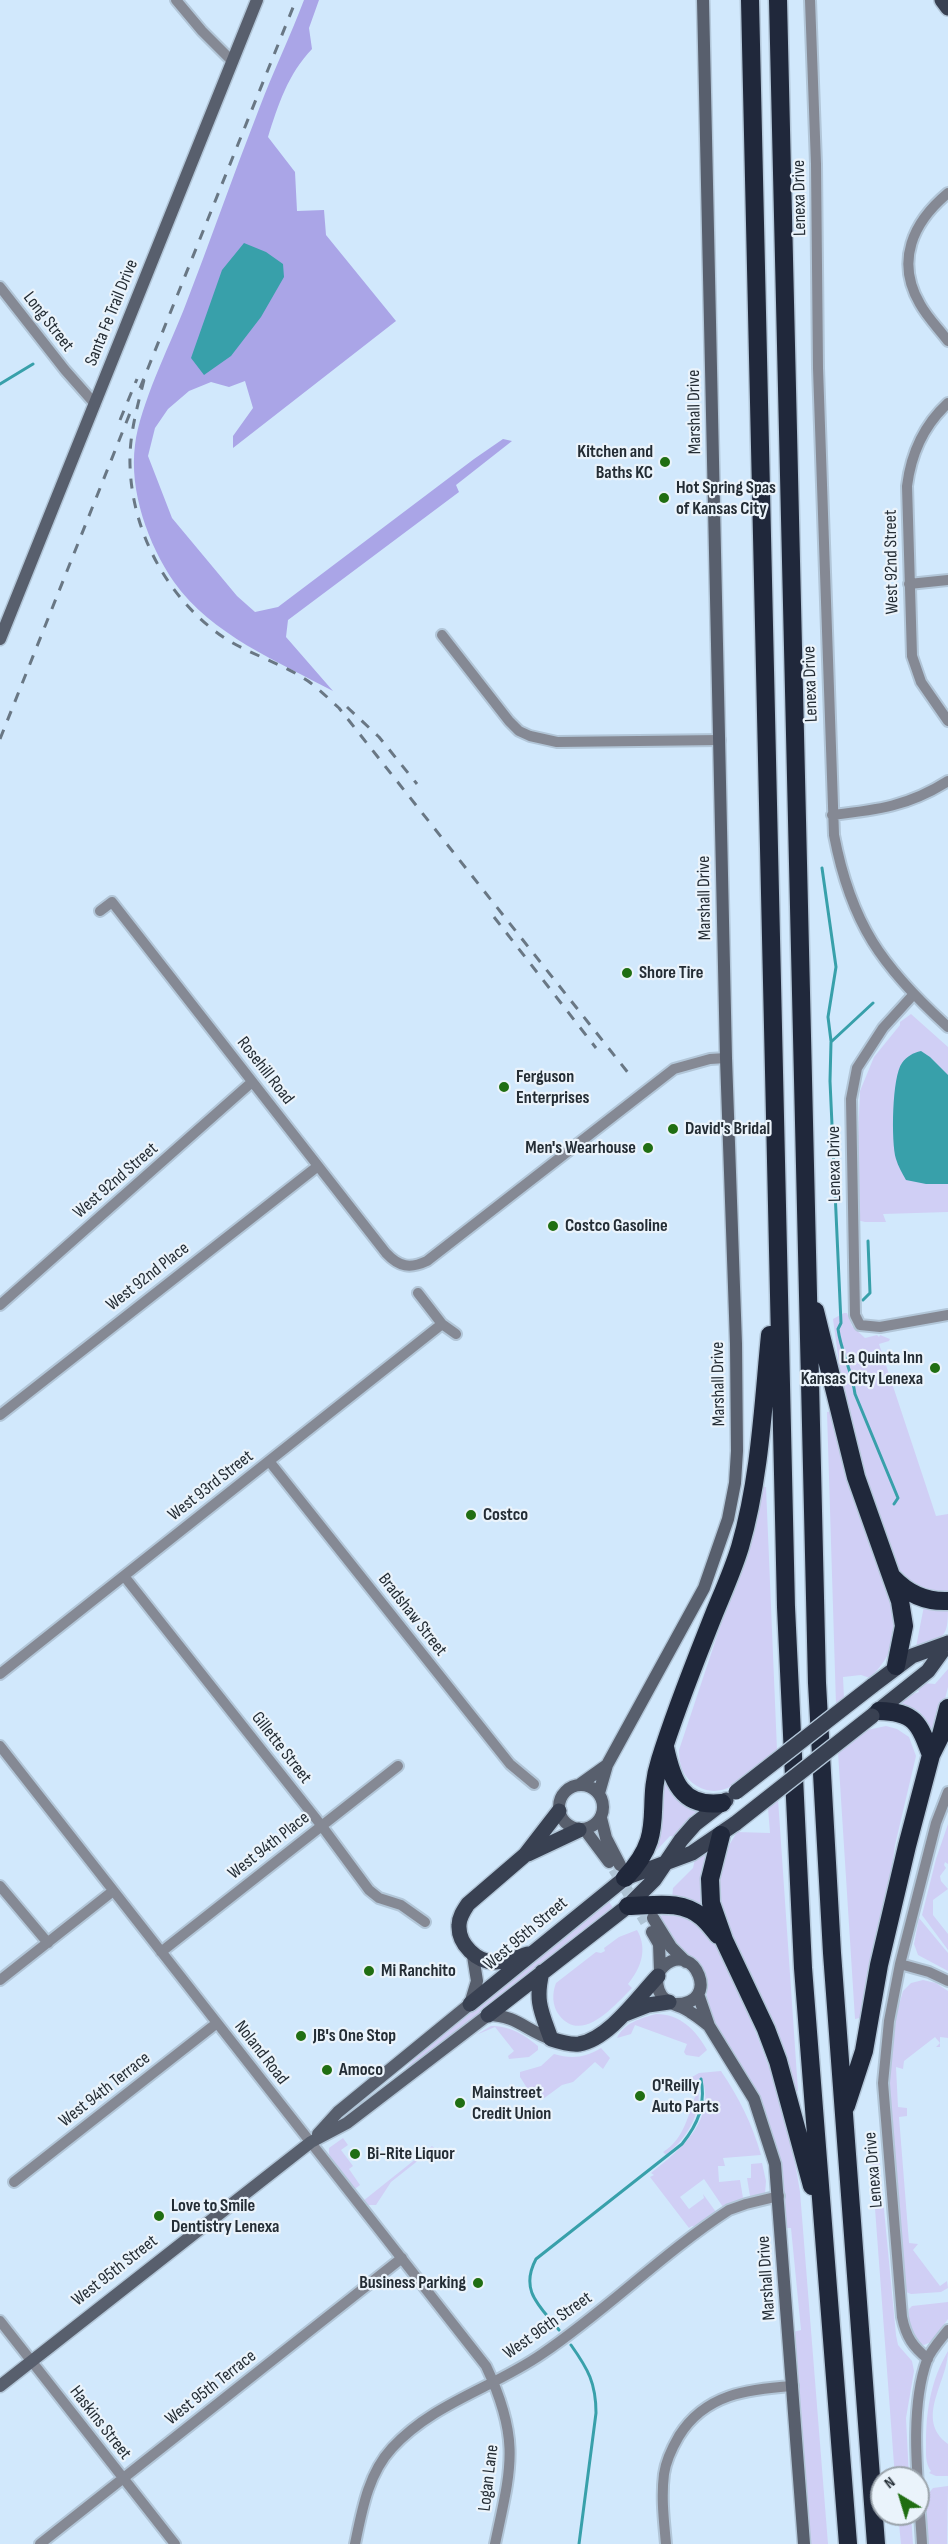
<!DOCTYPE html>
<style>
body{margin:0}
#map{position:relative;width:948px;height:2544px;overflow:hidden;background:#d1e8fc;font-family:"Sofia Sans Condensed",sans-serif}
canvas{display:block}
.north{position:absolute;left:870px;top:2466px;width:60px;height:60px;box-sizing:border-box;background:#eaf3fb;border:2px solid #9ba4ac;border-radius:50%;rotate:322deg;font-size:16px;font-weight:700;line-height:24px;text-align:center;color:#242d35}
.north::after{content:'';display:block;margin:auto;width:21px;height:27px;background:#206e12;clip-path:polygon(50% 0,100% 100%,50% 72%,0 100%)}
</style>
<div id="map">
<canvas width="948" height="2544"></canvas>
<div class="north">N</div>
</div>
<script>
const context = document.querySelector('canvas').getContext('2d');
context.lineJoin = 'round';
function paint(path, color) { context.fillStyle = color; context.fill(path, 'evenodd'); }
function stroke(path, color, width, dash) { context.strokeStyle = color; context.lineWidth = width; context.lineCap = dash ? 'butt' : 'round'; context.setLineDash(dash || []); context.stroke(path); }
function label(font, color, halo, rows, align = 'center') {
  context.font = font + ' "Sofia Sans Condensed",sans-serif'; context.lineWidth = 4.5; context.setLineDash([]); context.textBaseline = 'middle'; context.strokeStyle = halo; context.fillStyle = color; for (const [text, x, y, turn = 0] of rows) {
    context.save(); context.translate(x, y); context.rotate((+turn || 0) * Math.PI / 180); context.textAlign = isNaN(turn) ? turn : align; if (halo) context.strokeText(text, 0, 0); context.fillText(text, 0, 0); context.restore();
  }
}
const green = new Path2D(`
 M911,1014l37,33v165l-65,2 3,8h-21l-8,-2 -1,-34 4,-95 14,-34 26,-32v-3z
 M844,1313h3l5,13 13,12 12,-3 2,2 1,-2 10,4 -1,2 -10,3 57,172 12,-2v78l-30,-4 -18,-14 -38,-106 -20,-83 -9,-66z
 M832,1411l66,208c-5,28 -8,38 -28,59l-9,-3 -18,2 1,21 -8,7 -9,-293z
 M760,1487h6l11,263c-22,18 -50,54 -80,36 -14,-8 -18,-21 -18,-36l63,-189z
 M924,1606l24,2c0,31 -4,29 -32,39z
 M948,1669v18l-11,44 -5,-1 -13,-19 -18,-8 9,-8 9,-3 -1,-2 6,-7 11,1z
 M886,1726l11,3 12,8 7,19 -21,89 -4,29 -31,144 -5,1 -17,-267 29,-22z
 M665,1781l13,19 22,13 -25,24 -5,-1 -14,15 5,-21 -1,-48z
 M778,1799l20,292h-4l-76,-180v-43l4,-11 15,-25 33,1 -2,-25z
 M948,1824v40l-3,-2 -1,3 2,3 -6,8 1,5 7,8 -15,11v15l15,19v16l-26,-35 14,-56z
 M706,1853l4,4 1,58 -39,-15 1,-12 20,-20 2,-9z
 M608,1900l7,11 -208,158 -1,-1 27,-28z
 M663,1915c10,1 23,1 31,6 20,13 27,37 37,57 34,69 58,138 69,214l28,352h-19l-16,-212 8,-2 -10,-102h-4c-5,-54 -11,-90 -34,-141l2,-1h-3l-45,-77 -1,-32 -4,-10 -28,-23 -17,-27z
 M919,1918l29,35v18l-30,-16 -4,-11z
 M637,1930c11,19 4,38 -9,54l4,4c-17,17 -50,57 -73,27 -7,-9 -7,-22 -3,-32l40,-31 5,1 4,-2 -1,-3 15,-11z
 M923,1980l13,3 12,8v47l-8,-1v10h-4l4,-4 -5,-6 -31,24 -1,8 -7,-2 2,40 9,1v8l-8,1 10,126 9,1 -5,6 27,36 7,-5 1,7 -7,4 -30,2 -5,-2 -1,-6 -16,-164 1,-54 7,-56 6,-21 8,-8z
 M656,2014c24,0 40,16 51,36l-8,7 -13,-2 -2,-3 3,-8 -52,-19 -4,9 -14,4c7,-15 24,-20 39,-24z
 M491,2026c17,-1 34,9 47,20v4l-9,7 -20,2 -1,-3 6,-5 -19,-24 -19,8z
 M601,2048l9,10 -7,11 -8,-7 -22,20 -11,3 -19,14 -6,-1 -1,-7h-7l-9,-14v-5l21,-6 13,-12c17,5 31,4 47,-6z
 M721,2071c18,27 31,52 40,84l-38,3 2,8h-7l1,16 21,-2 3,18 -20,9 -19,-28 -24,18 9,12 15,-11 -1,-4 13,18 -21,15 -3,-1 -3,2 -39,-51 4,-2 -3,-2c28,-22 66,-53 51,-94l-5,1c7,31 -8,56 -31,75l-3,-3c21,-12 26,-39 34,-61l-4,-1 2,-5 -3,-8 7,-4z
 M877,2136l19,199 2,10 14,16 2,10 -8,47 3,60h-14l-23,-310v-31z
 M343,2138l5,7 -7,5 12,16 -4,3 11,16 -5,4c-9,-10 -28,-26 -26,-41z
 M432,2146l2,2 -43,34 -15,23h-10l-3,-4z
 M762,2163l4,18 -1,13 -15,2 -3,-18h4v-14z
 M948,2302v17l-17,23 -7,3 -9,-2 -6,-9v-25l3,-3z
 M948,2351c0,31 -34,68 0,93v32h-12l-7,-3 2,-2c-6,-7 -5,-18 -5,-27 0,-34 5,-64 22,-93z
 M948,2486l-1,58h-20c-1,-17 -8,-42 6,-56z
 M898,2514h13l2,30h-12z`);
const forest = new Path2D(`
 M304,0h15l-10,28 3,21c-24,25 -34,56 -44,88l27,35 2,39 27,-1 2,25 70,86 -163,127v-12l20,-28 -8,-27 -16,6 -18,-5 -22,9 -21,18 -13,19 -7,28 24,62 65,78 18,16 23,-5 196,-148 29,-20 9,2 -56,44 3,7 -171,128 -2,17 47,54c-56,-30 -121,-56 -159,-109 -26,-38 -45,-91 -39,-137 5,-40 34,-98 49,-136 26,-67 49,-134 75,-200 14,-37 31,-72 45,-109z`);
const water = new Path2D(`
 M244,243l22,9 17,12 1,13 -23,40 -30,39 -27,19 -13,-17 31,-88z
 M921,1051l9,6 18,18v109h-22l-20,-4c-4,-7 -8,-14 -10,-21 -5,-17 -4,-83 6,-96 5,-7 11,-10 19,-12z`);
const stream = new Path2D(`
 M0,384l33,-20
 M822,868l14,99 -8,50 3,24
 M873,1003l-42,39 -1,39 11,242 -3,6c3,23 14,42 17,65l43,104 -4,6
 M863,1300l7,-7 -2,-52
 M559,2330c-19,-24 -40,-39 -23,-71l146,-115c16,-20 24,-39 19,-65
 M571,2345c17,24 25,38 25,68l-17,131`);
const secondaryTunnel = new Path2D(`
 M614,1869l32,53`);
const street = new Path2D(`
 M176,0l26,31 30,30
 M810,0l6,164 2,204 16,467c17,89 48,132 114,192
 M948,193c-35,29 -53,68 -28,111 7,13 19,25 28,37
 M0,287l65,83 30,34
 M948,403c-24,22 -37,51 -41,83l5,170 9,26 27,39
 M909,584l39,-4
 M442,635l67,86 10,10 11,5 27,6 163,-2
 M832,815c45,-5 77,-9 116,-34
 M100,911l12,-9 274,351c13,14 24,16 41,8l247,-192 36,-10 16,-1
 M913,995l-30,33 -26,40 -6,31 4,216 5,10 20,2 68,-12
 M418,1293l24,31 14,10
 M0,1305l252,-223
 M0,1415l318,-249
 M269,1461l241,303 24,20
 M124,1576l197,249 48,65 10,8 22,7 24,17
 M0,1674l442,-350
 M0,1746l486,620c35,74 25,102 9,178
 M0,1886l48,57
 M161,1952l237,-186
 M900,1964l29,8 19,9
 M0,1980l113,-89
 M14,2182l203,-159
 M0,2321l175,223
 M928,2359c-15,-12 -22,-22 -26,-42l-19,-234 6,-62 11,-57 36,-141 12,-31
 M40,2544l362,-286
 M355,2544c7,-34 13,-70 37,-96 41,-45 101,-60 150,-94 65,-44 121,-101 187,-144l17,-6 33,-8
 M666,2544c-2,-23 -5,-46 -2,-70 2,-14 8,-26 15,-38 26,-42 69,-47 114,-50
 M922,2544c-3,-55 -14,-131 5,-184 4,-10 14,-21 21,-30`);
const secondary = new Path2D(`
 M0,639l257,-639
 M559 1807a22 22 0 1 1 44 0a22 22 0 1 1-44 0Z
 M579,1785l28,-20
 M599,1793l8,-28 97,-177 24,-69 7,-36 2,-32 -1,-107 -10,-286 -23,-1058
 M601,1818l5,20 14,27
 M585,1830l24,32
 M653,1918l18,29 15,15
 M652,1932l7,12 1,27
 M698,1994l11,32 45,73 21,65 29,380
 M675,2004c48,1 19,-65 -11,-38 -11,10 -8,29 5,36 7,4 15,5 21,10 7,4 13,9 19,14
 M318,2134l20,-22 132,-108 7,-23 -4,-25
 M0,2386l311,-244 36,-19 141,-108c28,0 39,16 63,24`);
const primary = new Path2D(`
 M942,0l6,8
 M872,1686l40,-30 36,-13
 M874,1714l54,-43 20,-28
 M528,1854l51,-24
 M528,1954c-10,3 -21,8 -32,8 -19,1 -38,-18 -37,-37 0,-8 5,-15 9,-21l57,-49 34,-44
 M542,1972c-7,29 -1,39 9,67 9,3 19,6 28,5 30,-5 59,-47 79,-68
 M470,2004l155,-126 67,-25 44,-30
 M625,2014l23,-9 21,-3
 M488,2015l140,-109 26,-26 27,-40 14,-16 31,-24`);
const highway = new Path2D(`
 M750,0l36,1607 17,361 45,576
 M778,0l39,1683 15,270 44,591
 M815,1311l41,166 44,124 4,25 -8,40
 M893,1578c15,16 32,24 55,23
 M879,1711c36,1 40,12 52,44
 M665,1747c7,33 16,61 57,56
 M721,1835l-11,44 1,24 13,37 42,89 12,32 34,125
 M625,1878c43,-45 19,-68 35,-118 15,-49 35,-98 54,-146 9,-22 19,-44 26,-67 20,-69 23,-141 30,-212
 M628,1906c26,0 52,-7 74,11 6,5 11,12 16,18
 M846,2106l18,-55 15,-86 28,-119 24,-91 10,-20 7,-27`);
const rail = new Path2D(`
 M144,380c-7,28 -15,56 -14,85 2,69 39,136 96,174 26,16 57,25 82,42 11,8 21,18 31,27l294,371
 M140,388l156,-388
 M120,420l17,-41
 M347,707l32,30 38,47
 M0,739l130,-326
 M494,917l102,131`);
const primaryBridge = new Path2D(`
 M736,1792l136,-106
 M736,1823l136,-107`);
const markers = [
 [665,462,6,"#206e12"],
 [664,498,6,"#206e12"],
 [627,973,6,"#206e12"],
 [504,1087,6,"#206e12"],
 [673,1129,6,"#206e12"],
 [648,1148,6,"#206e12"],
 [553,1226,6,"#206e12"],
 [935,1368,6,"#206e12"],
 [471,1515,6,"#206e12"],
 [369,1971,6,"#206e12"],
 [301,2036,6,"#206e12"],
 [327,2070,6,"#206e12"],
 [640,2096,6,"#206e12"],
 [460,2103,6,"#206e12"],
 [355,2154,6,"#206e12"],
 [159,2216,6,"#206e12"],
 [478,2283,6,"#206e12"]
];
const streetNames = [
 ["Lenexa Drive",800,198,-91],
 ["Santa Fe Trail Drive",112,313,-68],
 ["Long Street",48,322,52],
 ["Marshall Drive",695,412,-91],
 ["West 92nd Street",892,562,-91],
 ["Lenexa Drive",811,684,-92],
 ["Marshall Drive",705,898,-91],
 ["Rosehill Road",265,1071,52],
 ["Lenexa Drive",835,1164,-91],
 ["West 92nd Street",116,1181,-41],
 ["West 92nd Place",148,1277,-38],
 ["Marshall Drive",719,1384,-91],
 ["West 93rd Street",211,1486,-38],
 ["Bradshaw Street",412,1615,52],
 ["Gillette Street",281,1748,52],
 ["West 94th Place",269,1846,-38],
 ["West 95th Street",526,1934,-40],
 ["Noland Road",261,2053,52],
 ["West 94th Terrace",105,2090,-38],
 ["Lenexa Drive",874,2170,-95],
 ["West 95th Street",115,2271,-38],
 ["Marshall Drive",767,2278,-94],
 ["West 96th Street",548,2326,-35],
 ["West 95th Terrace",211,2388,-38],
 ["Haskins Street",100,2423,52],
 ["Logan Lane",489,2478,-83]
];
const poiNames = [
 ["Kitchen and",653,452,"right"],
 ["Baths KC",653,473,"right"],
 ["Hot Spring Spas",676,488],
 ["of Kansas City",676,509],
 ["Shore Tire",639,973],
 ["Ferguson",516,1077],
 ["Enterprises",516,1098],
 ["David's Bridal",685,1129],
 ["Men's Wearhouse",636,1148,"right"],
 ["Costco Gasoline",565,1226],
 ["La Quinta Inn",923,1358,"right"],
 ["Kansas City Lenexa",923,1379,"right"],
 ["Costco",483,1515],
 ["Mi Ranchito",381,1971],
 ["JB's One Stop",313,2036],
 ["Amoco",339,2070],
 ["O'Reilly",652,2086],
 ["Auto Parts",652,2107],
 ["Mainstreet",472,2093],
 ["Credit Union",472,2114],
 ["Bi-Rite Liquor",367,2154],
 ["Love to Smile",171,2206],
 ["Dentistry Lenexa",171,2227],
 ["Business Parking",466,2283,"right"]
];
paint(green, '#d0cff5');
paint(forest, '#aaa5e7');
paint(water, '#38a0aa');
stroke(stream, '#38a0aa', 3);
stroke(secondaryTunnel, '#aec3d4', 12, [12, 6]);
stroke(street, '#b2c6d8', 14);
stroke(secondary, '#b2c6d8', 15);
stroke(primary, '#b2c6d8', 18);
stroke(highway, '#b2c6d8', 21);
stroke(street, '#858994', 10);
stroke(secondary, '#585f6d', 12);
stroke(primary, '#394152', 15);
stroke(highway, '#20283b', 18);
stroke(rail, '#697784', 3, [10, 10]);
stroke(primaryBridge, '#b2c6d8', 18, []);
stroke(primaryBridge, '#394152', 15);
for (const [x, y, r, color] of markers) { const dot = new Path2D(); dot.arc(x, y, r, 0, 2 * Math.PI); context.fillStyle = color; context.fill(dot); stroke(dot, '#eaf3fb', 2); }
label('18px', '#242d35', '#eaf3fb', streetNames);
label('bold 18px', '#242d35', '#eaf3fb', poiNames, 'left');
</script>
